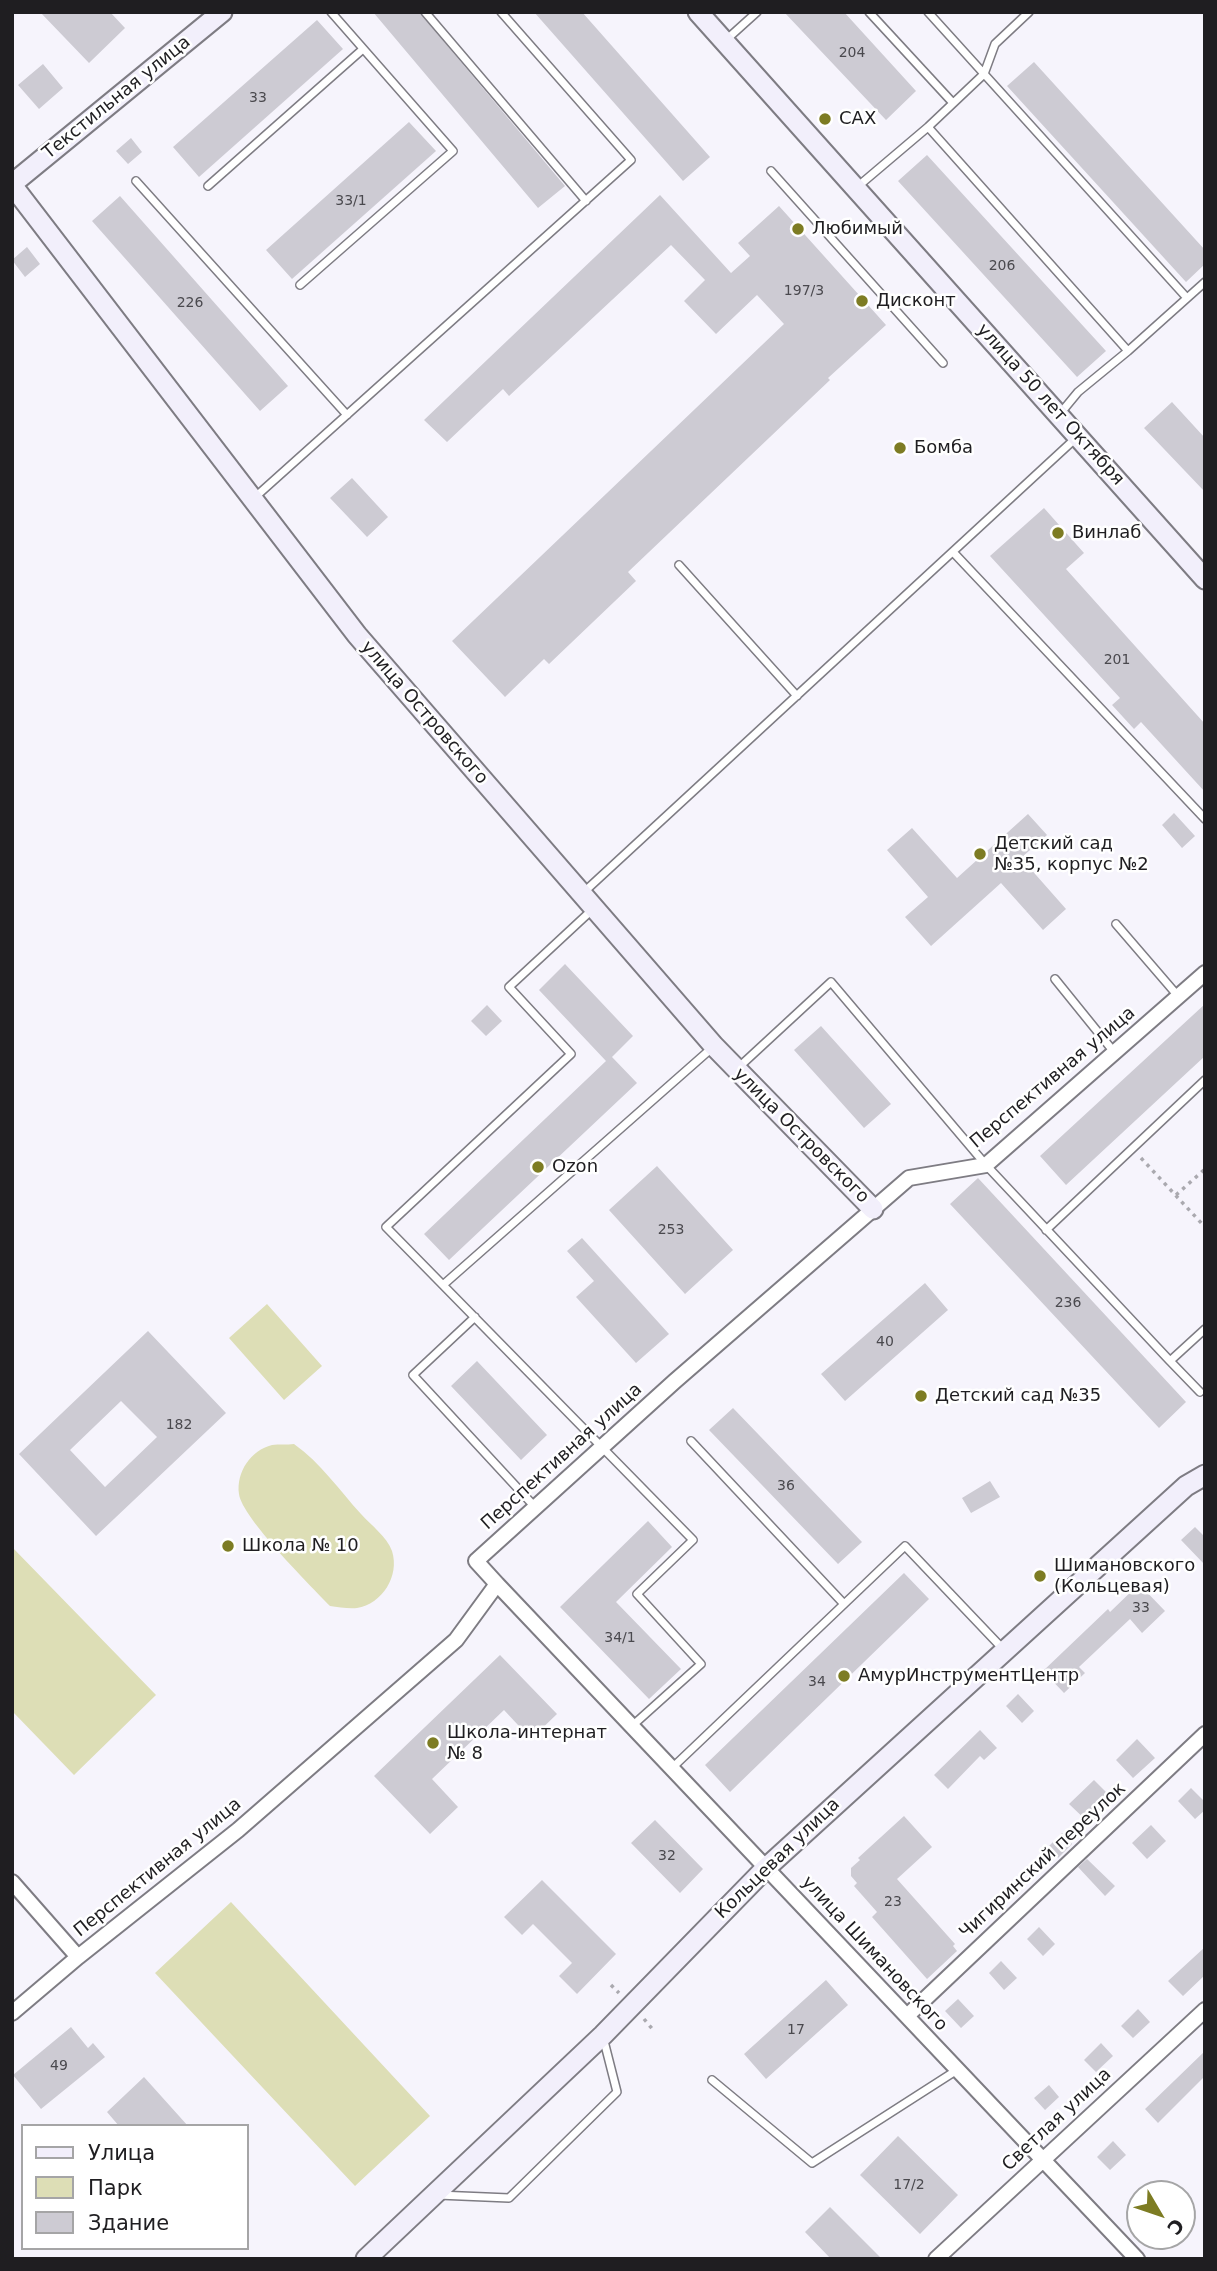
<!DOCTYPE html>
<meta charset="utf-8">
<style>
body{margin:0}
#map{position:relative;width:1217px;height:2271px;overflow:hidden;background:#f6f4fc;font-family:"DejaVu Sans",sans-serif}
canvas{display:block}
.frame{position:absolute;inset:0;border:14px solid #1f1e21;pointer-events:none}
.legend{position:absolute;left:21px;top:2124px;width:228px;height:126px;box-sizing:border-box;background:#fff;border:2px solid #a5a5a6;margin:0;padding:9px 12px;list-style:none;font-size:21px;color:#1f1e21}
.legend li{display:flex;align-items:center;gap:14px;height:35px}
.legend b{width:35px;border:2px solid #a5a5a6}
.north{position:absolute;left:1126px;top:2180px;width:70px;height:70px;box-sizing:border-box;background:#fff;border:2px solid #a5a5a6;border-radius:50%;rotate:129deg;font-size:19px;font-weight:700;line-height:28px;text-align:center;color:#1f1e21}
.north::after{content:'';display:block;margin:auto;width:24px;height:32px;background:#7d7c23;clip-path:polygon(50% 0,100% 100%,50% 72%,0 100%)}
</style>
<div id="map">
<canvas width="1217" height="2271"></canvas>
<div class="frame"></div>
<ul class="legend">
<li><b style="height:9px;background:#f2effb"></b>Улица</li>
<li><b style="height:19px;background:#dddeb6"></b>Парк</li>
<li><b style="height:19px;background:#cdcbd3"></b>Здание</li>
</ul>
<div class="north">С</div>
</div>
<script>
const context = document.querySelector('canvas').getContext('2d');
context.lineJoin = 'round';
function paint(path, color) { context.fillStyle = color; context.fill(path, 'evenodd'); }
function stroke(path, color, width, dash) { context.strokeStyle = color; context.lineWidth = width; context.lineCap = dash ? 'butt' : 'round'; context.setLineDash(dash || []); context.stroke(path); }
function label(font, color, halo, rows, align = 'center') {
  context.font = font + ' "DejaVu Sans",sans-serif'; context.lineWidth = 5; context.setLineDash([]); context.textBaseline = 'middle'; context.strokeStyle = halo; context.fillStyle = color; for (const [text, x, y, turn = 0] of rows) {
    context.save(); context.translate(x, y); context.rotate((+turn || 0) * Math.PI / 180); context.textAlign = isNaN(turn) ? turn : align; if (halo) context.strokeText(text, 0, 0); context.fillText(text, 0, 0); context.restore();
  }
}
const green = new Path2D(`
 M267,1304l55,62 -38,34 -55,-62z
 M294,1444c27,19 45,46 67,70 10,11 26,23 31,37 8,25 -10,53 -35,57 -8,1 -19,-1 -27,-2 -19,-20 -88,-88 -91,-112 -3,-22 12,-44 33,-49 7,-1 15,0 22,-1z
 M12,1547l144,148 -82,80 -62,-64z
 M231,1902l199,214 -75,70 -200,-213z`);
const building = new Path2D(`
 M40,12h70l15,16 -36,35z
 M373,12h46l146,174 -27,22z
 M534,12h48l128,145 -27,24z
 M784,12h60l72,79 -30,29z
 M317,20l26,29 -144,128 -26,-30z
 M1034,62l171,188v14l-19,18 -179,-196z
 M43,64l20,24 -24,21 -21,-24z
 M409,122l27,29 -144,128 -26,-29z
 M131,138l11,14 -14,12 -12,-13z
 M927,155l179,196 -29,26 -179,-196z
 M660,195l71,78 19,-17 -12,-13 41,-37 107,119 -58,53 2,2 -202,192 8,9 -87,83 -5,-5 -39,38 -53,-56 332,-317 -27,-29 -41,39 -32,-33 21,-21 -34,-35 -162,151 -6,-7 -56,53 -23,-22z
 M120,196l168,190 -28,25 -168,-190z
 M27,247l13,17 -15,13 -13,-17z
 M1172,402l33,36v54l-61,-64z
 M352,478l36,39 -21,20 -37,-39z
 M1044,508l40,45 -18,16 139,155v68l-64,-70 -7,7 -22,-24 8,-7 -130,-142z
 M1174,813l21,23 -13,12 -20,-23z
 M1028,814l19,21 -26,23 45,51 -23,21 -42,-47 -70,63 -26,-29 23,-20 -41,-47 25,-22 45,50z
 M565,964l68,72 -21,21 25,26 -188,177 -25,-26 182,-173 -67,-71z
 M1205,1004v52l-139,129 -26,-29z
 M487,1005l15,16 -16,15 -15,-15z
 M821,1026l70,78 -27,24 -70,-78z
 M657,1166l76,84 -48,44 -76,-84z
 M978,1178l208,224 -27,26 -209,-224z
 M582,1238l87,96 -33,29 -60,-66 18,-16 -27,-30z
 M925,1283l23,27 -103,91 -24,-27z
 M148,1331l78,82 -130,123 -77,-82zM121,1401l36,36 -52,50 -35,-37z
 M477,1361l70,74 -26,25 -70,-74z
 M733,1408l129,134 -24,22 -129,-134z
 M990,1481l10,16 -29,16 -9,-15z
 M648,1521l24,26 -56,55 65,67 -32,30 -89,-92z
 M1195,1527l10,10v28l-24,-25z
 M904,1573l25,26 -199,193 -25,-27z
 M1139,1584l26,27 -23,22 -12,-14 -51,48 6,6 -21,20 -21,-22 65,-62 2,3z
 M500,1655l57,59 -26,25 -27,-29 -72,69 26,28 -28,27 -56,-58z
 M1018,1694l16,17 -12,12 -16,-17z
 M980,1730l17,18 -13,12 -4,-4 -32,33 -14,-14z
 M1137,1739l18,19 -22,20 -17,-18z
 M1094,1780l20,20 -24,24 -21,-20z
 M1191,1788l14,14v8l-10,9 -17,-18z
 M904,1816l28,31 -35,32 58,65 -2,2 4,5 -30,28 -55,-62 5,-5 -23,-26 3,-3 -6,-7v-8l9,-8 -2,-2z
 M655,1820l48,49 -23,24 -49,-50z
 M1151,1825l15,16 -19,18 -15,-16z
 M1062,1833l10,11 -14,14 -10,-11z
 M1087,1859l28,27 -10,10 -27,-29z
 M542,1880l74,74 -39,40 -18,-18 13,-13 -39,-39 -11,11 -18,-18z
 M1039,1927l16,17 -12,12 -16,-17z
 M1205,1947v28l-22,21 -15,-15z
 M1001,1961l16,17 -13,12 -15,-17z
 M826,1980l22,25 -82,74 -22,-25z
 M958,1999l16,17 -13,12 -16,-17z
 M1138,2009l12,13 -17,16 -12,-12z
 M71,2027l17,21 5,-5 12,14 -64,52 -28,-34z
 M1101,2043l12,13 -17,16 -12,-12z
 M1205,2051v25l-47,47 -13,-14z
 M144,2077l44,49h-69l-12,-14z
 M1049,2085l10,12 -14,13 -11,-12z
 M898,2136l60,59 -38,39 -60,-59z
 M1113,2141l13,14 -16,15 -13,-13z
 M830,2207l52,52h-51l-26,-27z`);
const path = new Path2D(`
 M1141,1158l64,69
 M1176,1195l29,-26
 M611,1985l8,8
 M644,2019l10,12`);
const lane = new Path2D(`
 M425,12l161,189
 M869,12l84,91
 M928,12l259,286
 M726,40l31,-28
 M928,127l200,224
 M771,171l172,192
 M136,181l211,234
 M208,186l155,-137
 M856,188l72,-61 56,-53 11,-30 34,-32
 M300,285l153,-134 -122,-139
 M1059,415l19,-23 50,-41 77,-69
 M253,499l378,-339 -130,-148
 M953,552l252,267
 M679,565l118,131
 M584,892l493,-455
 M593,909l-84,78 62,67 -185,173 307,313 -56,54 64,70 -69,62
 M1116,924l62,72
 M1055,979l59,73
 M739,1067l92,-85 155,183 184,196 35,-32
 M1046,1230l159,-150
 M443,1285l270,-238
 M475,1317l-62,58 122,132
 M1170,1361l30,31
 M691,1441l153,163
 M672,1768l233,-222 98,103
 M712,2080l100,83 145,-93
 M438,2195l71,3 108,-106 -14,-55`);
const street = new Path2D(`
 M497,1584l640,675
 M12,1882l66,75
 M12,2013l66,-56 160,-127 218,-190 41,-56 -21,-23 199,-180 234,-203 77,-13 219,-192
 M907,2016l298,-282
 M936,2259l269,-249`);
const secondary = new Path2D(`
 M698,12l507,567
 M12,184l210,-172
 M12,185l345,450 357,411 159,163
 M366,2259l237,-224 163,-167 420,-382 19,-11`);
const markers = [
 [825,119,7,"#7d7c23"],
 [798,229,7,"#7d7c23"],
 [862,301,7,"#7d7c23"],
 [900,448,7,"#7d7c23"],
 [1058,533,7,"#7d7c23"],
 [980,854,7,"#7d7c23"],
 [538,1167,7,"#7d7c23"],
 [921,1396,7,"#7d7c23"],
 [228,1546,7,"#7d7c23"],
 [1040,1576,7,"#7d7c23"],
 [844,1676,7,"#7d7c23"],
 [433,1743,7,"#7d7c23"]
];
const numberNames = [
 ["204",852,53],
 ["33",258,98],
 ["33/1",351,201],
 ["206",1002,266],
 ["197/3",804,291],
 ["226",190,303],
 ["201",1117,660],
 ["253",671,1230],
 ["236",1068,1303],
 ["40",885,1342],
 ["182",179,1425],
 ["36",786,1486],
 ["33",1141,1608],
 ["34/1",620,1638],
 ["34",817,1682],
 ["32",667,1856],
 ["23",893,1902],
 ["17",796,2030],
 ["49",59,2066],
 ["17/2",909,2185]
];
const streetNames = [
 ["Текстильная улица",117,98,-39],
 ["улица 50 лет Октября",1050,405,48],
 ["улица Островского",424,713,49],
 ["Перспективная улица",1053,1078,-40],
 ["улица Островского",801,1136,45],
 ["Перспективная улица",562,1457,-42],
 ["Кольцевая улица",778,1859,-44],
 ["Чигиринский переулок",1043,1861,-43],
 ["Перспективная улица",158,1868,-39],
 ["улица Шимановского",874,1954,47],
 ["Светлая улица",1057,2120,-43]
];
const poiNames = [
 ["САХ",839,119],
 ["Любимый",812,229],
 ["Дисконт",876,301],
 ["Бомба",914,448],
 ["Винлаб",1072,533],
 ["Детский сад",994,844],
 ["№35, корпус №2",994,865],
 ["Ozon",552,1167],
 ["Детский сад №35",935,1396],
 ["Школа № 10",242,1546],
 ["Шимановского",1054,1566],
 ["(Кольцевая)",1054,1587],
 ["АмурИнструментЦентр",858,1676],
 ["Школа-интернат",447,1733],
 ["№ 8",447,1754]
];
paint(green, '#dddeb6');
paint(building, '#cdcbd3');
stroke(lane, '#7e7c83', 10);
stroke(street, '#7e7c83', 18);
stroke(secondary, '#7e7c83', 23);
stroke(path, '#aaa9af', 3.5, [3.5, 5]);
stroke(lane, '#fff', 7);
stroke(street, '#fff', 14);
stroke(secondary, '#f2effb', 19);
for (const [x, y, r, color] of markers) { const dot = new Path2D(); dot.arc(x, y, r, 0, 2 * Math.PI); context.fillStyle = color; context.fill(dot); stroke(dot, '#fff', 2.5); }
label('14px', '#4a494e', null, numberNames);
label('18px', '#1f1e21', '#fff', streetNames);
label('18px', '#1f1e21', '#fff', poiNames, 'left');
</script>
